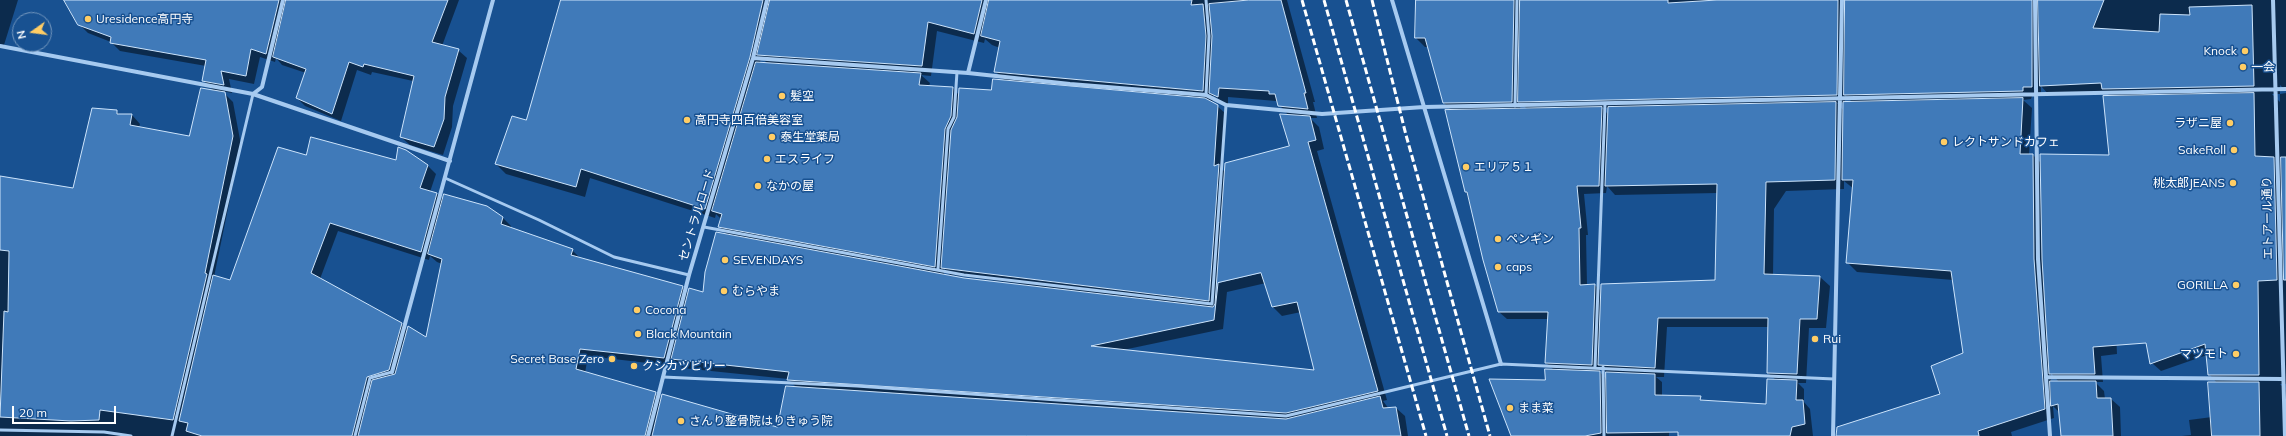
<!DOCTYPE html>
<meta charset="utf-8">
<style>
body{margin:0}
#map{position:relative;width:2286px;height:436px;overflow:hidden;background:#185191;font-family:Mulish,sans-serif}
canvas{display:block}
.north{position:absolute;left:12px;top:12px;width:40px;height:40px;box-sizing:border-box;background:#185191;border:1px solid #7497bd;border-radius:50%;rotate:256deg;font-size:11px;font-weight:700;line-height:16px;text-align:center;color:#fff}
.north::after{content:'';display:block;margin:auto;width:14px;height:18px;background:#ffcd65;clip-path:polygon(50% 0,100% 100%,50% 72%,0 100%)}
.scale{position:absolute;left:12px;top:406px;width:104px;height:18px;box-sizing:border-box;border:2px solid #fff;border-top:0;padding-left:5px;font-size:12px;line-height:14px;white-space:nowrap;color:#fff;-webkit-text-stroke:3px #185191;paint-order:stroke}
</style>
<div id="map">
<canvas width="2286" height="436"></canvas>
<div class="north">N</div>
<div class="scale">20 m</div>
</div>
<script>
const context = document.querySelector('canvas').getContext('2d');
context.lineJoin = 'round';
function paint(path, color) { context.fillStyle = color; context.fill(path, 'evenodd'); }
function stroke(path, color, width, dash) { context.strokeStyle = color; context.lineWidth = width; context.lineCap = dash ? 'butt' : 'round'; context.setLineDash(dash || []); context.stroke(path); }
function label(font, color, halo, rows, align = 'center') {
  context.font = font + ' Mulish,"Noto Sans JP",sans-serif'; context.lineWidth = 3; context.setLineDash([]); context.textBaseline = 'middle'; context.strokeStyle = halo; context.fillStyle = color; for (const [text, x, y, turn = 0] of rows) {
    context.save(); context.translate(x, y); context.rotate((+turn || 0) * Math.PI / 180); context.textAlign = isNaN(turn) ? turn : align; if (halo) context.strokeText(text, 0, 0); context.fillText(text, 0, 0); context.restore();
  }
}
const shadow = new Path2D(`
 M0,0h18l-14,45 -4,-1z
 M64,0h395l-17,46 16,4 9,8 -14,48 -1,21 -9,28 -33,-10 -9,-8 12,-56 -41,-9 -1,3 -14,-5 -16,51 -36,-15 -8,-8 9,-25 -24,-8 -6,-7 -1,4 -15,-5 -6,27 -25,-5 3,14 -10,-2 11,11 8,43 -27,132 17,4 76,-125 89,5 32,5 8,8 -6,18 7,2 6,6 44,7 16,11 8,8 -1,3 62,21 8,8 102,29 7,7 15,-1 24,-57 -9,-10 2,-7 -5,-5 -1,4 -125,-40 -5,19 -79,-23 -10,-10 31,-42 35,-121 -2,-1h727l28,102h-2l4,16h-7l9,9 5,22 -7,2 70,249 -4,1 6,8 7,-1 9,8 3,20h-1408v-259l74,13 42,-79 4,4h12l8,9 -1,3 50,10 25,-46 -11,-11 3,-14 -86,-15 -9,-9 -23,-9 -9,-9zM937,31l47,12 1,-4 7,6 8,3 -4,24 9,9 -13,10 -33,4 -6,-7 -24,-2 1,-3 -9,-8 10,1zM761,57l7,7 -8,-1zM1213,95l15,11v-9l48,4 12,14 3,31 -66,26 -4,-4 4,-55 -8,-7 -11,-6 7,1zM338,231l91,29 1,-4 7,6 5,2 -15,75 -19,-9 -7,-7 -81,-44zM944,269l8,8 -8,-2zM953,275l68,9v2l-69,-9zM1266,283l7,24 9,9 19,-4 15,59 -193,-21 100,-21 4,-37zM588,356l85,10 1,-6 8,8 106,11 8,8 -18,41 -116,-28 -7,-7 -70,-20z
 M1417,0h613l-1,4 4,-4h253v91l-6,-6v9l6,-1v291h-6l6,6v46h-104l9,-1 -2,-15 23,-3 5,-34 -8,-9 -2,-19 -46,16 -9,-8 -29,-117 -11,1 5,107 -16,2 2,26h-8l9,9 1,8h6l9,8 1,29h-59l-2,-23 -7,-7 1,12 -43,14 1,4h-149l78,-41 23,-41 -11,-74 -96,-8 -9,-9 6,-74 -10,-8v8l-58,2 -12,18 -1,66 47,2 10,9 -4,42h-17l-3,55h-8l6,6v13l6,7 3,27h-119l73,-31 9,-25 -8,-7 1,-46h-102l-3,50h-8l6,5v14l8,8 -1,32h-157l42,-66 -8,-7 2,-44h-41l-8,-7 -48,-177 2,-1 -1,-23 -8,-8 -16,-56h-3l-9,-9zM2041,86l8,9 56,-4 6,6 -1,59 -69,7 -8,-8h-4l3,-47 -9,-8 8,-1 1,-3 9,-1zM2272,94h8v8zM1845,95l8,8h-8zM1521,103l6,6h-7zM1837,103h7v8zM1602,108h7v7zM1607,186l8,9 103,-2 -2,88 -114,11 -7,-7h-8l-1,-50h2l-4,-41 22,-1zM1600,366l7,7v7l-7,-8zM2051,373l8,9h-8z`);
const building = new Path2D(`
 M64,0h215l-13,54 -15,-5 -5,27 -25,-5 3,14 -22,-4 4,-21 -96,-17 1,-6 -33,-12z
 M286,0h162l-16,42 27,7 -14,48 -1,22 -10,28 -34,-10 14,-61 -50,-12 -1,3 -14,-5 -17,52 -36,-16 10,-29 -33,-12z
 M561,0h202l-13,57 -45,152 -124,-40 -5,18 -81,-23 17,-48 14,4z
 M770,0h212l-8,34 -46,-12 -6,44 -165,-11z
 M989,0h203l-1,5 12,-1 3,32 -3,55 -209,-19 6,-31 -19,-5z
 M1249,0h32l25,93h-2l4,16 -30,-3 -3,-12h-6v-3l-50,-3 -1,9 -9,-4 3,-57 -3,-32z
 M1416,0h98l-2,102 -69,1 -18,-65h-10z
 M1520,0h148v3l49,-3h121l-1,95 -319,7z
 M1845,0h187v87h-9v4l-179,4z
 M2038,0h66l-11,28 66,4 1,-18 30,1 -1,-8 63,-2 2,81 -152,3 -1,-6 -61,3z
 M756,62l165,11 -2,12 34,2 -2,29 -6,13 -10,138 -217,-40 4,-13 -10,-3z
 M993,79l212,19 13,7 -4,61 5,-2 -10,137 -268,-33 10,-138 6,-13 2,-29 32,2z
 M201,88l24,4 8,44 -28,137 2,1 -34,146 -73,-10 -1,10 -28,1 -71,-4 4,-106 4,1 1,-61 -9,-1v-74l73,12 19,-80 25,2v4h15l-2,11 59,11z
 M2254,93l1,63 19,1 3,123 -19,1 1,94h-51l-3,-31 -55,20 -4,-21 -53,4 2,27h-46l-7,-115 -2,-105 69,1 -6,-59z
 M2023,98l-3,56h13l1,105 11,150 -67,22 1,5h-143l1,-9 103,-33 -9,-28 32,-13 -12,-82 -105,-8 7,-83h-11l1,-78z
 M1836,102l-1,78 -69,2 -2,92 56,2 -3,43h-17l-3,55 -30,-1 1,-55h-110l-3,50 -57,-3 3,-81 114,-4 2,-96 -112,2 3,-79z
 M1602,107l-3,79h-22l4,42h-2l1,57 15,-1 -3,81 -47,-2 3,-51h-50l-15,-52 -16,-68h-2l-20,-82z
 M1280,114l30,2 6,24 -8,2 70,249 -92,22 -499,-33 2,-8 -118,-13 18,-71 14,4 2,-20 11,-40 248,46 249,29 2,-3 10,-141 64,-17zM1261,273l11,34 25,-5 17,68 -223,-24 123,-26 4,-37z
 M311,137l85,23 2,-13 8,3 22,15 -8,23 17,5 -16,59 -91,-29 -19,50 91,50 -13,47 -22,7 -15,59h-150l-16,-5 2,-8 -9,-2 34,-146 17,5 48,-133 28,8z
 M2281,157h5v123h-2z
 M444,194l43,12 16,11 -2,7 72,25 -2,6 112,31 -19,72 -84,-9 -4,20 80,23 -11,44h-287l14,-56 23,-6 13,-48 18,11 16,-78 -14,-5z
 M1545,369l55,2 1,62 -16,3h-74l-22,-57 56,1z
 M1606,372l49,2v21l46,1 -1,4 66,4 1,-25 30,1 -1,20h7l2,24 -13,3 -2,9h-112v-4l-71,1z
 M2050,381h46l1,17h14l2,38h-52l-3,-32 -7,2z
 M2208,382h51l1,54h-48z
 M786,386l500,33 94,-23 3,12 13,-1 5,29h-749l10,-42 115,33z`);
const service = new Path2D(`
 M1206,95l3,-59 -3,-36
 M1515,106l2,-106
 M445,178l94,42 75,37 75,18
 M704,227l260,48 248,29 14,-199
 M938,269l10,-140 6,-12 3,-45
 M1595,367l10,-263
 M1603,367l1,69
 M663,377l194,9 429,30 215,-52 333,15
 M0,430l104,2 27,4
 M172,436l81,-342
 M355,436l15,-58 22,-6`);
const minor = new Path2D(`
 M1392,0l109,364
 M2035,0l3,259 12,177
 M2273,0l12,436
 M0,46l253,48 197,67
 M753,58l215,15 102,11 136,11 20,10 96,9 102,-7 862,-18
 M968,73l18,-73
 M253,94l9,-7 21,-87
 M392,372l101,-372
 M2047,377l235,2
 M648,436l41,-161 64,-217 14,-58
 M1833,436l9,-436`);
const rail = new Path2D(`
 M1302,0l124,436
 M1324,0l123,436
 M1346,0l123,436
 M1372,0l34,135 84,301`);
const markers = [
 [88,19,4,"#ffcd65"],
 [2245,51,4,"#ffcd65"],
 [2243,67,4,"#ffcd65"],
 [782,96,4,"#ffcd65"],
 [687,120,4,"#ffcd65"],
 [2230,123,4,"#ffcd65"],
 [772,137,4,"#ffcd65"],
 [1944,142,4,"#ffcd65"],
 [2234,150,4,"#ffcd65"],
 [767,159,4,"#ffcd65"],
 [1466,167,4,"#ffcd65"],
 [2233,183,4,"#ffcd65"],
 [758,186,4,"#ffcd65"],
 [1498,239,4,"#ffcd65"],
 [725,260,4,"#ffcd65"],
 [1498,267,4,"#ffcd65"],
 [2236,285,4,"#ffcd65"],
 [724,291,4,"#ffcd65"],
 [637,310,4,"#ffcd65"],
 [638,334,4,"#ffcd65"],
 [1815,339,4,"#ffcd65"],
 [2236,354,4,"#ffcd65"],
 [612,359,4,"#ffcd65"],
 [634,366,4,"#ffcd65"],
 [1510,408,4,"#ffcd65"],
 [681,421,4,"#ffcd65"]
];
const poiNames = [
 ["Uresidence高円寺",96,19],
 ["Knock",2237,51,"right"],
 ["一会",2251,67],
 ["髪空",790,96],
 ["高円寺四百倍美容室",695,120],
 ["ラザニ屋",2222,123,"right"],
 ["泰生堂薬局",780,137],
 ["レクトサンドカフェ",1952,142],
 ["SakeRoll",2226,150,"right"],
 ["エスライフ",775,159],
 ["エリア５１",1474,167],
 ["桃太郎JEANS",2225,183,"right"],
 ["なかの屋",766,186],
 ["ペンギン",1506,239],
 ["SEVENDAYS",733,260],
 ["caps",1506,267],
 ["GORILLA",2228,285,"right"],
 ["むらやま",732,291],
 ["Cocona",645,310],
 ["Black Mountain",646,334],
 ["Rui",1823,339],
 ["マツモト",2228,354,"right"],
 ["Secret Base Zero",604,359,"right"],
 ["クシカツビリー",642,366],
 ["まま菜",1518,408],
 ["さんり整骨院はりきゅう院",689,421]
];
const streetNames = [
 ["セントラルロード",697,215,-73],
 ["エトアール通り",2268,218,-91]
];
paint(shadow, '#0007');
paint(building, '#407ab9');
stroke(building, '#cde4fb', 1);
stroke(service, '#a6caf0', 3);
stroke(minor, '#a6caf0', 4);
stroke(rail, '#fff', 3, [7, 3]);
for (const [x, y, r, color] of markers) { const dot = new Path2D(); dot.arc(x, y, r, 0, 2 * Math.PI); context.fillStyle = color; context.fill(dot); stroke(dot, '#185191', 1.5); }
label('12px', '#fff', '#185191', poiNames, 'left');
label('12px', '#fff', '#185191', streetNames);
</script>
